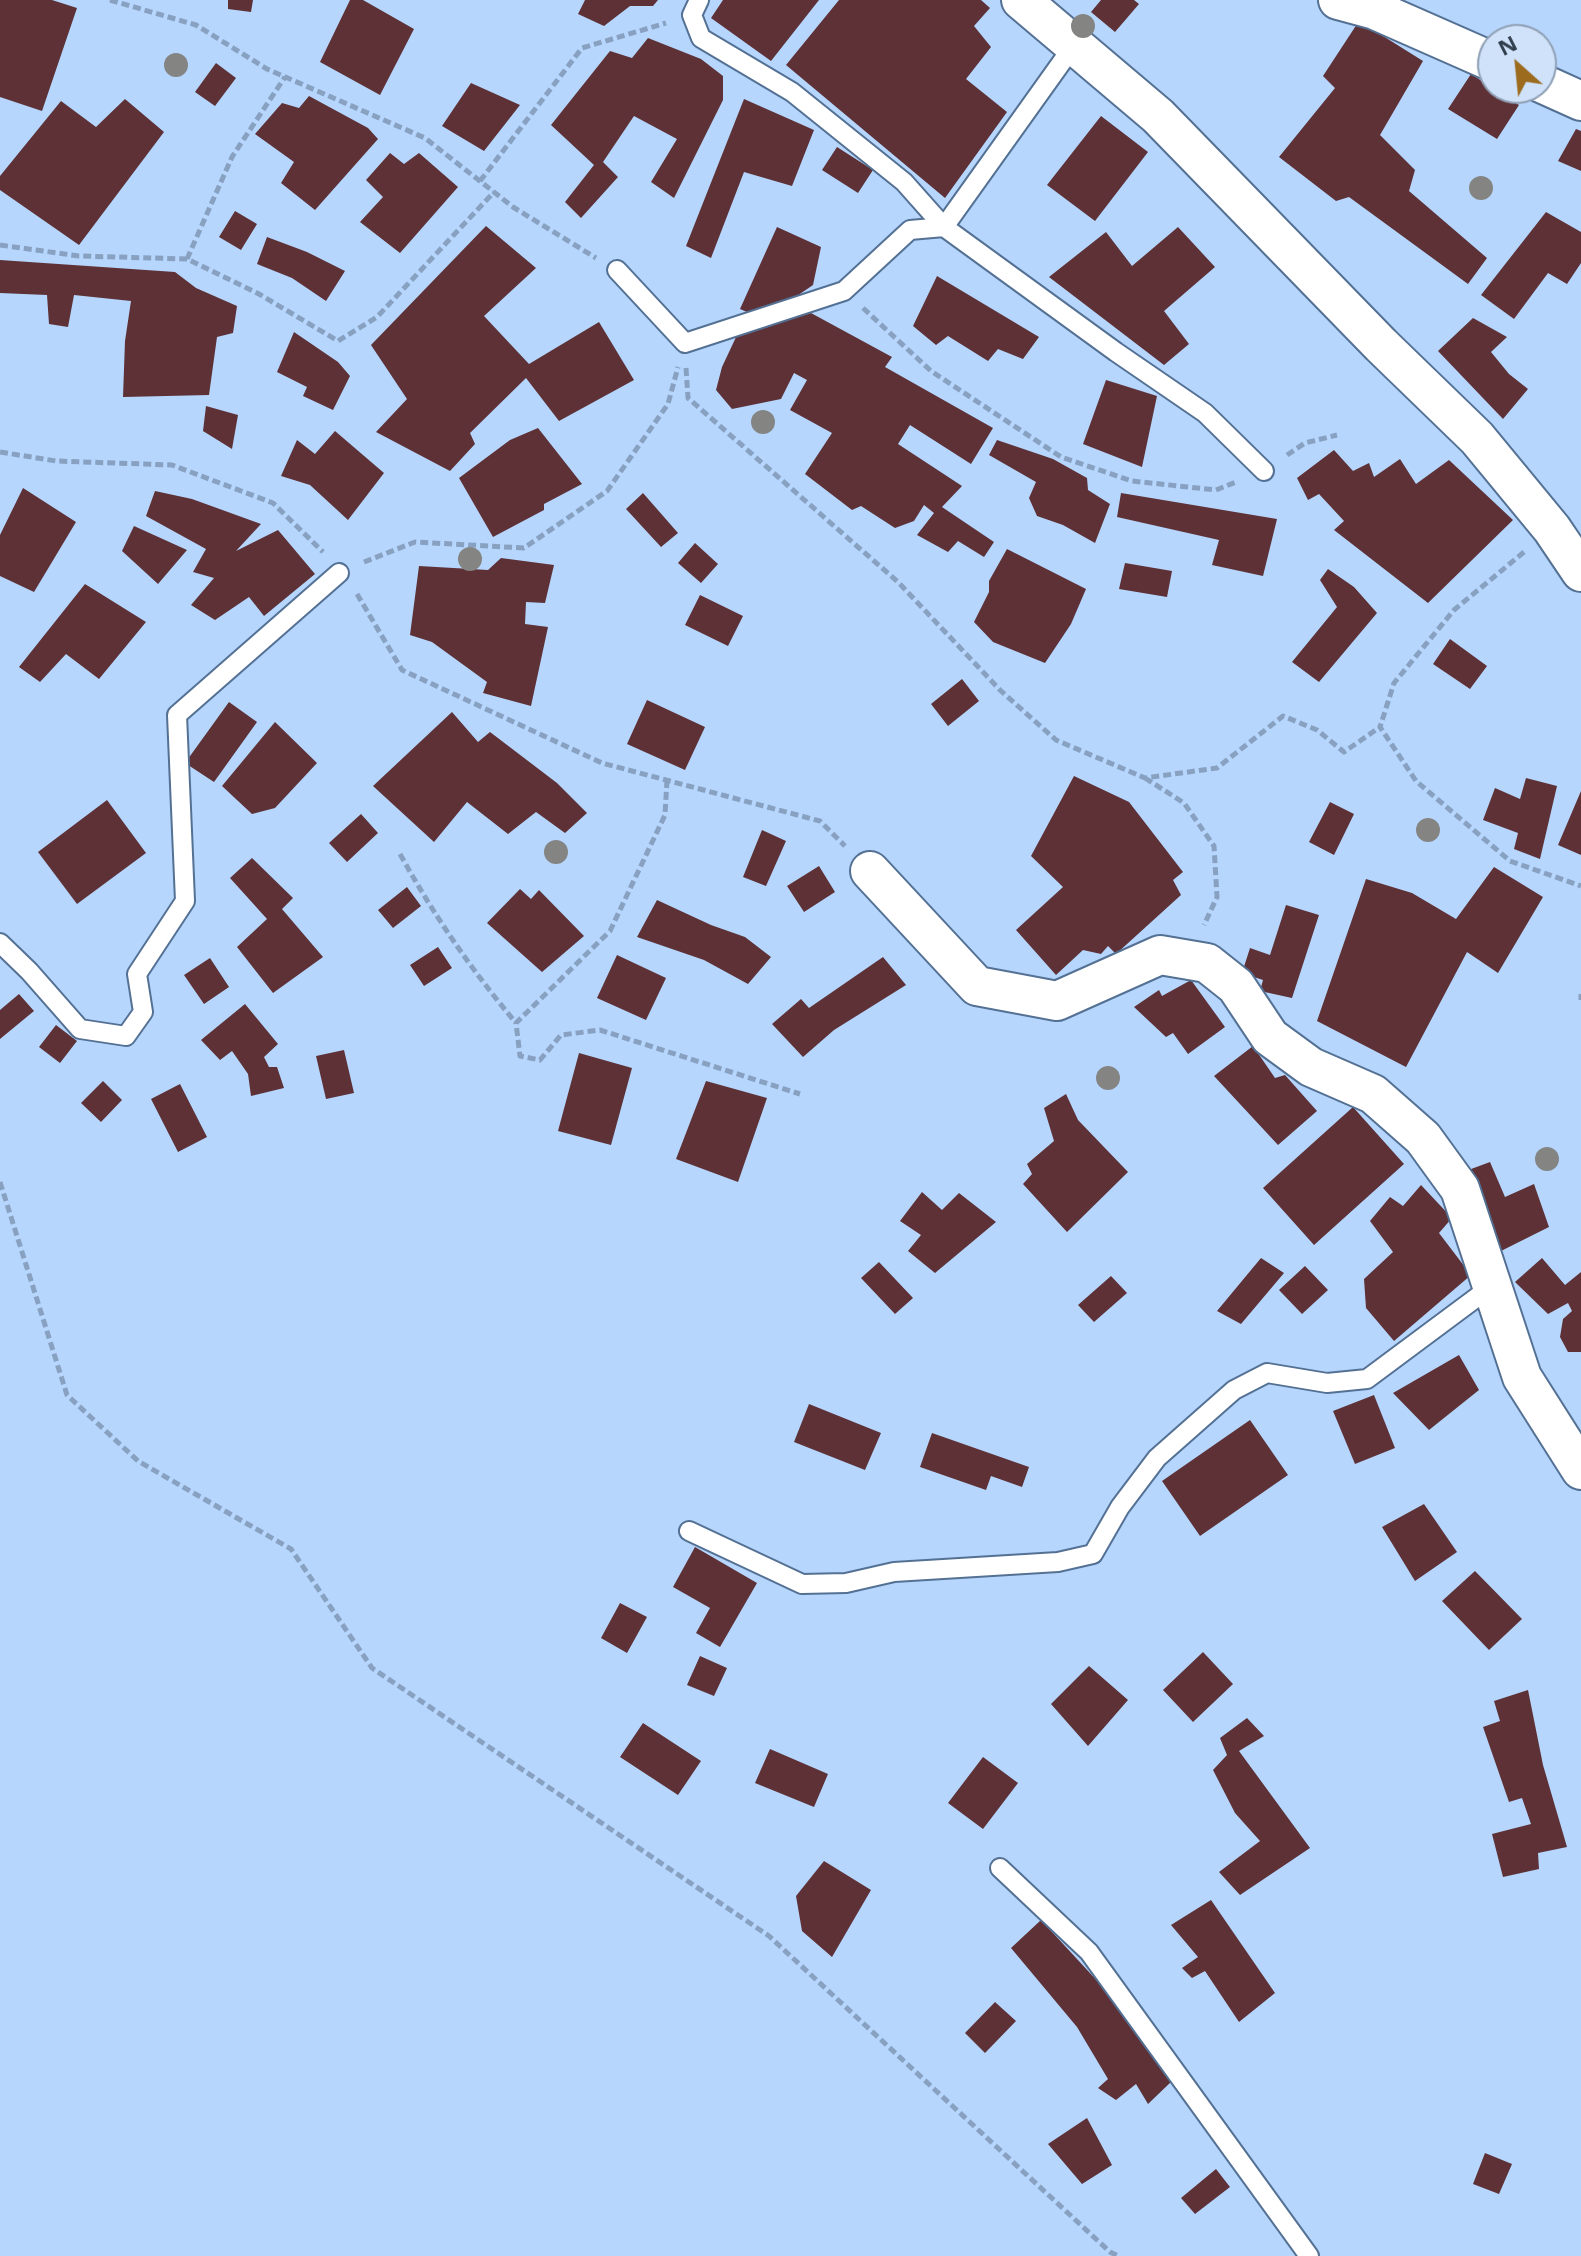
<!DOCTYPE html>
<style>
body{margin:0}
#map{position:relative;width:1581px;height:2256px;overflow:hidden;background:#b6d6fe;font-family:"Open Sans",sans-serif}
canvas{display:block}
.north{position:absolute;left:1477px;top:24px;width:80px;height:80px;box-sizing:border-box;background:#cfe2fa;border:2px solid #90a0b5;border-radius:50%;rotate:333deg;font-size:22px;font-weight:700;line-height:32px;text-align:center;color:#313e4e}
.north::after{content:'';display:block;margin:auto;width:28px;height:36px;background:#9c6b1e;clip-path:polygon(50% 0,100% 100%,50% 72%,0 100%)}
</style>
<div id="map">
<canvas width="1581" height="2256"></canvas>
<div class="north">N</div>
</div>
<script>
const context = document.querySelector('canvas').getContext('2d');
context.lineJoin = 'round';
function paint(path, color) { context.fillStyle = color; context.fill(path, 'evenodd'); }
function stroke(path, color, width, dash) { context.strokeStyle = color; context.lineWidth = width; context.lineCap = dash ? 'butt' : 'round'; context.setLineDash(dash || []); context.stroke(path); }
const building = new Path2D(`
 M0,0h52l25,8 -35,103 -42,-14z
 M228,0h25l-2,12 -23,-3z
 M350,0h13l51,29 -34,66 -60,-33z
 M585,0h73l-5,6h-23l-26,20 -26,-12z
 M723,0h96l-48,61 -60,-43z
 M839,0h142l9,8 -16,18 17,21 -25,32 41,33 -62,86 -159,-133z
 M1101,0h33l5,4 -24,28 -24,-20z
 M1359,21l64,40 -43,74 35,35 -6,21 78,67 -19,26 -119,-87 -13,4 -57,-44 56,-69 -12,-12z
 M648,38l53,21 22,17v24l-49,98 -23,-16 26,-43 -43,-23 -31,46 15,15 -37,41 -16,-16 29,-37 -43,-40 59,-74 22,7z
 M216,63l20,15 -21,28 -20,-14z
 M1471,74l48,31 -22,34 -49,-30z
 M471,83l49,22 -36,46 -42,-25z
 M309,96l59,32 10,11 -63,71 -34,-27 13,-21 -39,-28 27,-31 17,5z
 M125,99l39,33 -85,113 -79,-55v-14l61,-75 35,26z
 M744,99l70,31 -22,56 -48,-14 -33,86 -25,-12z
 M1101,116l47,36 -53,69 -48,-36z
 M1576,129l5,2v40l-23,-10z
 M837,147l36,23 -15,23 -36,-23z
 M390,153l14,11 15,-11 39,34 -58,66 -40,-31 23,-25 -17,-17z
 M235,211l22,13 -16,26 -22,-13z
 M1546,212l35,20v31l-14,21 -19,-11 -34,46 -33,-24z
 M486,226l50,42 -52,48 45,48 70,-42 35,58 -75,41 -33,-43 -56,55 5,11 -25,27 -74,-39 31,-33 -36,-54z
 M777,227l44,20 -8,38 -19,13 -47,14 -7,-3z
 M1178,227l37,40 -51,44 25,33 -25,21 -115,-88 57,-45 26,34z
 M267,237l40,15 38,19 -19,30 -34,-23 -35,-14z
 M0,260l175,12 21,16 41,18 -4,27 -16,4 -8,58 -86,2 2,-56 6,-40 -57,-6 -6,32 -19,-3 -2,-29 -47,-2z
 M937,276l102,61 -16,22 -25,-10 -10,12 -40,-25 -12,9 -23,-19z
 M811,313l81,44 -7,10 108,61 -22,36 -61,-39 -12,19 64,42 -20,21 52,35 -10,15 -26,-16 -10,11 -31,-17 17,-22 -10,-8 -10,16 -19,7 -34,-22 -9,4 -47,-36 27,-41 -42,-23 17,-30 -13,-7 -13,26 -49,10 -16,-19 6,-23 15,-32z
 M1473,318l34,19 -16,15 18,22 19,15 -25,30 -65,-68z
 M294,332l44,30 12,14 -17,34 -30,-14 4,-9 -30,-15z
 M1106,380l51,16 -15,71 -59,-23z
 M206,406l32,9 -6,34 -29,-18z
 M538,428l44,56 -38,20v6l-51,27 -34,-59 51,-38z
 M335,431l49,42 -36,47 -38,-35 -29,-9 16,-36 18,14z
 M997,440l56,19 34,19 1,12 22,14 -15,39 -32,-18 -26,-9 -8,-18 7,-16 -47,-27z
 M1334,450l19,21 16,-8 5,14 26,-18 16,25 33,-24 64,60 -85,83 -94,-73 10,-9 -25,-27 -11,6 -11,-22z
 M23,488l53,34 -42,70 -34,-16v-41z
 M155,491l37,8 69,25 -25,27 42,-21 37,44 -51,42 -15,-19 -34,23 -24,-15 23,-27 -21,-6 13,-23 -60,-33z
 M643,493l35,40 -17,14 -35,-38z
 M1121,493l156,26 -14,57 -51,-11 7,-25 -102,-23z
 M134,526l53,24 -29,34 -36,-33z
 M695,543l23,21 -17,19 -23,-20z
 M1007,549l79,40 -15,35 -26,39 -52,-21 -19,-20 15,-30v-11z
 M501,558l53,7 -9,38 -19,-1 -1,22 23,3 -17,79 -48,-13 4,-11 -55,-40 -22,-7 9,-69 69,4z
 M1125,563l47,8 -5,26 -48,-8z
 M1328,569l26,18 23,26 -58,69 -27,-20 45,-55 -17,-27z
 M85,584l61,38 -47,57 -33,-25 -26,28 -21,-15z
 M700,595l43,21 -15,30 -43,-21z
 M1450,639l37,27 -17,23 -37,-25z
 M962,679l17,22 -31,25 -17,-22z
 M647,700l58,27 -20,43 -58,-26z
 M229,702l28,20 -43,60 -29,-19z
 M452,712l26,30 12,-10 67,51 30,30 -22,20 -29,-21 -28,22 -41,-32 -33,40 -61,-56z
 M275,722l42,41 -42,45 -23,6 -30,-28z
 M1074,776l55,26 54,70 -10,8 8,15 -65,59 -8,-8 -7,8 -18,-4 -27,25 -40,-45 47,-43 -32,-31z
 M1526,778l31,8 -17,73 -26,-10 4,-16 -35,-13 12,-32 25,11z
 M1581,791v64l-23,-10z
 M107,800l39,53 -69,51 -39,-52z
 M1330,802l24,12 -20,41 -25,-13z
 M361,814l17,19 -31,29 -18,-19z
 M762,830l24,11 -20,45 -23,-9z
 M252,858l41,40 -11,11 41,48 -50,36 -36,-46 30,-28 -37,-41z
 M819,866l16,26 -31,20 -17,-26z
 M1494,867l49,30 -45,76 -31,-21 -61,115 -89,-46 49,-142 46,14 44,26z
 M407,887l14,19 -28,22 -15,-18z
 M520,889l11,10 8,-9 45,46 -42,36 -55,-49z
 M657,900l54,25 34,12 26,20 -23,27 -44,-24 -67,-23z
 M1286,905l33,10 -27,83 -32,-7 3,-11 -21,-7 8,-25 20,7z
 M438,947l14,21 -28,18 -14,-21z
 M617,955l49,23 -20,42 -49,-22z
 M883,957l23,28 -72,45 -31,27 -31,-33 29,-25 8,9z
 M210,958l19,29 -25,17 -20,-29z
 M1191,980l34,47 -37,27 -15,-21 -7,4 -32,-30 25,-17 3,6z
 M19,994l15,17 -34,28v-29z
 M245,1004l33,40 -14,13 5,10h8l7,21 -33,8 -3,-22 -16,-23 -12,9 -19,-20z
 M56,1025l21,16 -17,22 -21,-16z
 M1253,1046l22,32 10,-3 32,36 -39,34 -64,-69z
 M344,1050l10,43 -28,6 -10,-43z
 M579,1053l53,15 -21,77 -53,-14z
 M103,1081l19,19 -21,22 -20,-19z
 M706,1081l61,17 -29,84 -62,-23z
 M180,1084l27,53 -29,15 -27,-53z
 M1066,1094l12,26 50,52 -61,60 -44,-48 9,-10 -5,-10 27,-23 -10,-33z
 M1353,1107l51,57 -90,81 -51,-57z
 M1490,1162l15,35 29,-13 15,43 -52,26 -34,-81z
 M1421,1185l31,33 -13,15 32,42 -77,66 -28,-33 -2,-29 29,-27 -23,-31 20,-24 13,9z
 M922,1192l20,18 17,-17 37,29 -61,51 -27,-22 13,-16 -21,-14z
 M1261,1258l23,15 -43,51 -24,-13z
 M1542,1258l23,27 16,-13v80h-13l-8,-15 3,-18 9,-8 -4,-8 -20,11 -33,-32z
 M879,1262l34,36 -18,16 -34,-36z
 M1305,1266l23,24 -26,24 -23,-24z
 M1111,1276l16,17 -33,29 -16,-17z
 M1459,1355l20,35 -50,40 -36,-37z
 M1374,1395l21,53 -40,16 -22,-53z
 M809,1404l72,29 -16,37 -71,-28z
 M1250,1420l38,55 -88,61 -38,-55z
 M932,1433l97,34 -7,20 -31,-11 -5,14 -66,-23z
 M1424,1504l33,48 -42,29 -33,-54z
 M695,1547l62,36 -37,64 -24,-14 14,-25 -37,-21z
 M1475,1571l47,48 -33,31 -47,-49z
 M620,1603l27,14 -20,36 -26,-15z
 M1203,1652l30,32 -40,38 -30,-32z
 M700,1656l27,12 -13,28 -27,-11z
 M1089,1666l39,34 -40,46 -37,-42z
 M1528,1690l15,75 24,82 -29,6 1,16 -36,8 -11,-43 39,-10 -9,-26 -13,4 -26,-75 17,-6 -6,-20z
 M1247,1718l17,18 -25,15 71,97 -70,47 -21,-23 41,-31 -25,-28 -22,-43 14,-15 -7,-17z
 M643,1723l58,38 -23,34 -58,-38z
 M770,1749l58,25 -14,33 -59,-24z
 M983,1757l35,26 -35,46 -35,-26z
 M824,1861l47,29 -39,67 -30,-26 -6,-35z
 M1211,1900l64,93 -36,29 -34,-51 -13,7 -10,-10 16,-11 -27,-32z
 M1041,1920l72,78 59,83 -24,23 -12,-20 -20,16 -18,-12 10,-9 -31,-52 -66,-79z
 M995,2002l21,19 -31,32 -20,-20z
 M1087,2118l25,47 -30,19 -34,-40z
 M1485,2153l27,11 -13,30 -26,-10z
 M1216,2169l14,18 -35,27 -14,-16z`);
const path = new Path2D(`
 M110,0l86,25 71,44 158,69 88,69 83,51
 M480,181l102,-133 84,-25
 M0,245l79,11 108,3 72,35 79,47 39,-24 117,-125
 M187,259l45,-102 53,-80
 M863,308l68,63 130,86 71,24 84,9 20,-8
 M686,368l2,30 210,184 102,108 56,50 89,38 72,-10 66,-52 34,14 27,22 36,-25
 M0,452l56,9 116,4 101,38 50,49
 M1287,455l18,-12 32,-8
 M1524,552l-70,58 -60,73 -14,44 36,54 94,80 71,25
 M364,562l51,-20 109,6 83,-57 61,-87 10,-37
 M357,594l45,76 200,93 218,58 25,25
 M1145,778l39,25 30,43 3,51 -13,28
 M667,780l-2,35 -55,116 -94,92 4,33 20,4 21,-25 39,-5 200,64
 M400,854c35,63 70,114 116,169
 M1581,994v6
 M0,1182l67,213 71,66 153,88 81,119 397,268 341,316 8,4`);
const lane = new Path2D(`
 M699,0l-7,15 9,23 91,54 112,90 40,45 130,-182
 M617,270l68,73 159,-52 66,-61 34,-3 172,125 89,61 59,58
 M0,943l29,28 51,58 46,7 17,-24 -6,-38 48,-73 -8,-186 162,-142
 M689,1531l113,53 44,-1 48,-11 164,-10 35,-8 27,-47 37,-49 77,-68 33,-17 60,10 40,-4 125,-93
 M1000,1868l89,84 220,304`);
const street = new Path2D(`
 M1021,0l137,116 223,229 96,93 75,91 29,43
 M1338,0l37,10 118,52
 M1541,83l40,18
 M870,871l107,115 80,15 103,-46 47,8 29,23 34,51 41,30 62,27 50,44 37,51 62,188 59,93`);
const trees = [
 [1083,26],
 [176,65],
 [1481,188],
 [763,422],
 [470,559],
 [1428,830],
 [556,852],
 [1108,1078],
 [1547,1159]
];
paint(building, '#5d3135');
stroke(lane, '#547194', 22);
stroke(street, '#547194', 42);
stroke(path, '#88a1c1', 5, [8, 4]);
stroke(lane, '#fff', 18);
stroke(street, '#fff', 38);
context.fillStyle = '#848583';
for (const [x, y] of trees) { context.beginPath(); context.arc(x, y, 12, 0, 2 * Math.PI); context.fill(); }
</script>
